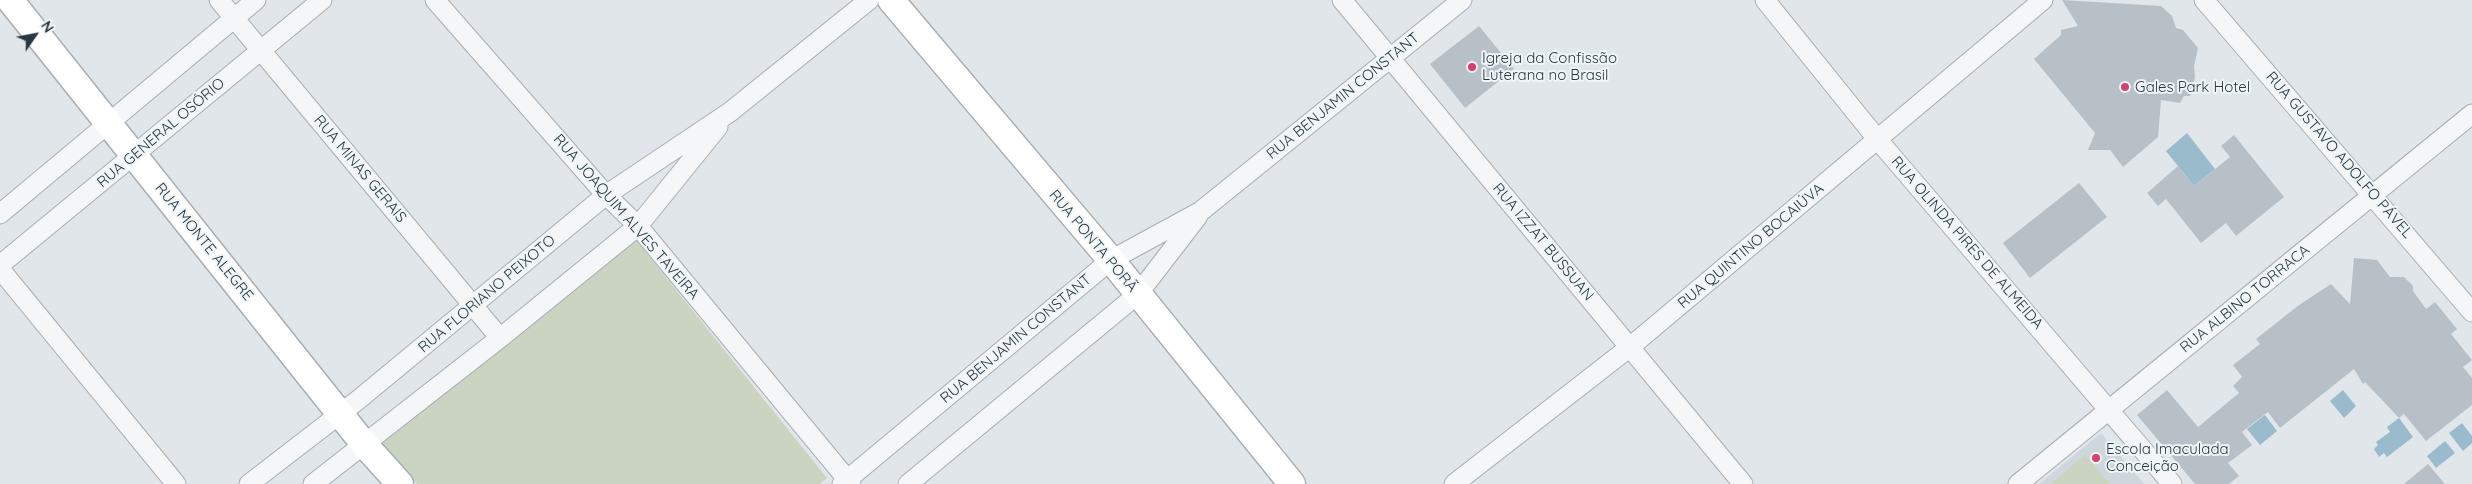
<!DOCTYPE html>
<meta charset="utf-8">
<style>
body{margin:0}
#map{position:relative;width:2472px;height:484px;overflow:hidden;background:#e1e6ea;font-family:Quicksand,sans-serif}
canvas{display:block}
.north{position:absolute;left:10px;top:10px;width:50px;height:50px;-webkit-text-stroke:4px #f0f5f7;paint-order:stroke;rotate:57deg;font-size:14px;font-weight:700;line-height:20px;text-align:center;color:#283742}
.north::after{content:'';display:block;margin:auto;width:18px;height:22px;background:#283742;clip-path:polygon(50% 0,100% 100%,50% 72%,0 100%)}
</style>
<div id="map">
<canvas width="2472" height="484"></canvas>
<div class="north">N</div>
</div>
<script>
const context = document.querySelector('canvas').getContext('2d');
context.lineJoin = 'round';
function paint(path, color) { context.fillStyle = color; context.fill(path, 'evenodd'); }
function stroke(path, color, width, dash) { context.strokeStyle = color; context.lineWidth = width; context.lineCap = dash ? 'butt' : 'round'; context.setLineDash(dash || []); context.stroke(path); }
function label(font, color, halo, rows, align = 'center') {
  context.font = font + ' Quicksand,sans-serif'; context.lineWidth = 4; context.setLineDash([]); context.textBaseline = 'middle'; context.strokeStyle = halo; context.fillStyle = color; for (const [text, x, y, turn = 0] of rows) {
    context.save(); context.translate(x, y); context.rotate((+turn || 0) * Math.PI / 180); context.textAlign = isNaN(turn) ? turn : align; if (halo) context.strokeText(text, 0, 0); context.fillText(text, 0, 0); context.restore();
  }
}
const built = new Path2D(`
 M2101,433l43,51h-105z`);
const green = new Path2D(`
 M636,240l191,238 -7,6h-403l-37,-41z
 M2085,455l25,29h-59z`);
const water = new Path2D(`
 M2187,133l28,36 -21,17 -28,-35z
 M2343,390l13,16 -12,12 -14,-17z
 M2265,415l12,16 -17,14 -13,-16z
 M2399,418l14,19 -26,20 -3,-4 -5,4 -5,-8 4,-4 -2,-3 14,-10 -3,-5z
 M2462,423l10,13v7l-9,8 -14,-18z
 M2445,441l10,12 -19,15 -9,-12z`);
const building = new Path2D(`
 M2062,0l99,6 11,10 4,12 7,2 15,18 -4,18 1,12 -5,18h-6l-4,7 -19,-3 -3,37 -35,30 -13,-17h-22l7,-17 -61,-74 27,-24v-5l17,-4z
 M1479,26l35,43 -49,39 -35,-44z
 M2234,135l50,62 -48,39 -10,-13 -25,20 -35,-44 -8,7 -11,-13 31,-27 16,20 36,-29 -9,-11z
 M2079,183l28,34 -77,61 -27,-35z
 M2354,258l23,2 13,17h14l9,9v5l13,18 9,-7 22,27 -6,5 21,26 -9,7 9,11v27l-46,36 -22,-27 -5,4 -34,-36 -2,2 -9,-15 -74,59 -12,-16 -26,20 10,13 -24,18 11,13 -10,8h-34l-58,-69 30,-25 31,37 41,-34 -6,-7 9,-9 -9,-12 27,-21 -4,-5 43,-34 32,-21 19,20z
 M2428,464l17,20h-41z`);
const street = new Path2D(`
 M219,0l281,338
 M435,0l171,195 32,31 213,258
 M1342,0l401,484
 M1765,0l113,140 294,344
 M2204,0l268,312
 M0,214l256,-214
 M0,265l322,-265
 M0,269l176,215
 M249,484l109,-84 248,-205 124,-83 139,-112
 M313,484l187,-146 138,-112 80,-99
 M842,484l269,-224 90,-49 261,-211
 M908,484l230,-190 60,-78
 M1454,484l176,-137 413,-347
 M2018,484l454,-370`);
const secondary = new Path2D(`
 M10,0l354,444 36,40
 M891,0l220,260 181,224`);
const markers = [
 [1472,67,5,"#d44173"],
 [2125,87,5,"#d44173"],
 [2096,458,5,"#d44173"]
];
const poiNames = [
 ["Igreja da Confissão",1482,58],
 ["Luterana no Brasil",1482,75],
 ["Gales Park Hotel",2135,87],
 ["Escola Imaculada",2106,449],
 ["Conceição",2106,466]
];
const streetNames = [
 ["RUA BENJAMIN CONSTANT",1343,96,-39],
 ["RUA GENERAL OSÓRIO",161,133,-40],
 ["RUA GUSTAVO ADOLFO PÁVEL",2339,155,49],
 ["RUA MINAS GERAIS",360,169,50],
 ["RUA JOAQUIM ALVES TAVEIRA",626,217,49],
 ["RUA PONTA PORÃ",1093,241,50],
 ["RUA MONTE ALEGRE",204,242,51],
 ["RUA IZZAT BUSSUAN",1543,242,50],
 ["RUA OLINDA PIRES DE ALMEIDA",1967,243,49],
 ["RUA QUINTINO BOCAIÚVA",1751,246,-40],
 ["RUA FLORIANO PEIXOTO",487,294,-40],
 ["RUA ALBINO TORRACA",2245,299,-39],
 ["RUA BENJAMIN CONSTANT",1016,339,-40]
];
paint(built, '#cfd6dc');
paint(green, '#cad4c1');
paint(water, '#9abbcb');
paint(building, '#b8c0c7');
stroke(street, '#a6aeb4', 21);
stroke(secondary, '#a6aeb4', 29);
stroke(street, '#f4f6f8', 19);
stroke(secondary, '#fff', 26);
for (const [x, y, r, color] of markers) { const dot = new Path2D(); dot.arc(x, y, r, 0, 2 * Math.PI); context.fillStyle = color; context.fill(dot); stroke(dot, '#f0f5f7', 2); }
label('15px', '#283742', '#f0f5f7', poiNames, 'left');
label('15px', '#283742', '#f0f5f7', streetNames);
</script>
